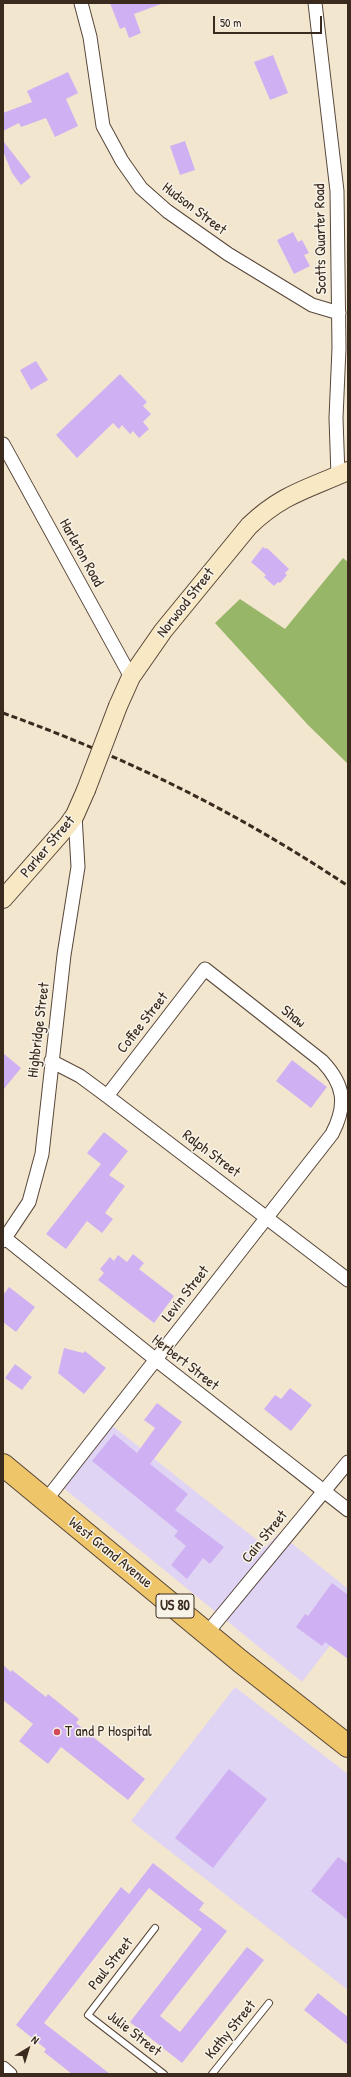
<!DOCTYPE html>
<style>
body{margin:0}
#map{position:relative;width:351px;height:2077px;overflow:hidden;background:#f3e6cf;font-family:"Patrick Hand",sans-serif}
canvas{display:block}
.frame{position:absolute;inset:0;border:4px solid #3b2a1e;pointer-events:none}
.north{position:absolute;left:8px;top:2029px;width:40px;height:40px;-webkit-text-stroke:3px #f7f3e8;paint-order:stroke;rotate:38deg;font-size:11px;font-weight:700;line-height:16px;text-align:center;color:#3b2a1e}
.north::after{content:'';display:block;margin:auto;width:14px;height:18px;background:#3b2a1e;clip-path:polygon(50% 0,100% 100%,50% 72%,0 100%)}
.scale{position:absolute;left:213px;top:16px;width:109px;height:18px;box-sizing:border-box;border:2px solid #3b2a1e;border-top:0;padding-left:5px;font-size:12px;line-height:14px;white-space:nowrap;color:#3b2a1e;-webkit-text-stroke:3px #f7f3e8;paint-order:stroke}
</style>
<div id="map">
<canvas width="351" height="2077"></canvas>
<div class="frame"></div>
<div class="north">N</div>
<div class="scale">50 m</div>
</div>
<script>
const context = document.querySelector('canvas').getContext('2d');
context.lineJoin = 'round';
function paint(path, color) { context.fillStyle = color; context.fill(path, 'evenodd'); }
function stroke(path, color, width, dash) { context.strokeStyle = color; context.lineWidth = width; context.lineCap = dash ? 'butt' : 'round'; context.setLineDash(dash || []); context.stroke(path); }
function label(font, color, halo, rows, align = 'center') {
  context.font = font + ' "Patrick Hand",sans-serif'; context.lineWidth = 3; context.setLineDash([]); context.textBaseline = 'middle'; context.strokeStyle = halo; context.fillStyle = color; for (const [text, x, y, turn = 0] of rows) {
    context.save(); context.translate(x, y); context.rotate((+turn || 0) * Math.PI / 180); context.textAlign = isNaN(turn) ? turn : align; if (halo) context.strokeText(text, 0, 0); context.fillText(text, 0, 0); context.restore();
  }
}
const built = new Path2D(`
 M110,1424l156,123 13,-14 69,56v33l-46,60 -241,-196z
 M235,1687l113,87v216l-217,-169z`);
const forest = new Path2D(`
 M343,558l5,4v202l-40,-39 -93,-102 25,-24 45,30z`);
const building = new Path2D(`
 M110,3h51v1l-27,10 7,19 -12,5 -4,-11 -5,2z
 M273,55l15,38 -18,7 -16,-38z
 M68,72l10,21 -12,6 12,27 -23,11 -9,-19 -25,9 -2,-4 -16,8v-18l29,-11 -5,-11z
 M185,141l10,29 -15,5 -10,-29z
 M4,142l27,35 -10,8 -9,-12 -9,-22z
 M293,232l5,10 4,-2 7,13 -5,2 6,11 -16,8 -17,-34z
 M36,361l12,19 -17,10 -11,-20z
 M120,374l27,28 -4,4 8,8 -8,8 6,7 -10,9 -6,-7 -3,3 -8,-9 -3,4 -6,-6 -36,35 -21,-23z
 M263,547l3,2 1,-1 22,21 -4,4 2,2 -7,8 -2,-1 -4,4 -10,-9 2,-2 -15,-13z
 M3,1053l18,15 -18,22z
 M292,1060l35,27 -16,21 -35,-27z
 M104,1132l24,19 -19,24 16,11 -20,27 8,6 -11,14 -15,-12 -21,28 -20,-15 55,-70 -14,-11z
 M133,1254l11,9 -5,6 35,27 -20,27 -56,-43 6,-7 -4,-4 10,-12 4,4 4,-6 9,7z
 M9,1287l26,20 -19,25 -13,-10v-27z
 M64,1348l19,5 2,-2 21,17 -22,26 -26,-21z
 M15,1364l17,13 -10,13 -17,-12z
 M290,1388l22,17 -21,26 -27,-22 11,-14 6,4z
 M157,1403l25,19 -32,42 38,30 -13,16 49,37 -14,17 -7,-6 -16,21 -16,-14 15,-19 -12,-10 4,-5 -86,-70 22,-27 23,19 18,-25 -11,-8z
 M332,1583l16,12v64l-23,-17 -3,4 -26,-19 9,-13 3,2z
 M3,1665l8,7 1,-2 34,27 2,-3 31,25 -3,4 69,56 -17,21 -67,-53 -13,17 -29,-23 14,-17 -30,-24z
 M229,1769l38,30 -54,69 -38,-30z
 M338,1857l10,7v56l-37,-29z
 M153,1863l51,40 -5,7 28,21 -67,85 20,16 67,-85 17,13 -82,103 -52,-41 72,-93 -53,-41 -105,135 66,51h-38l-28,-22 2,-3 -30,-24 105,-138 8,7z
 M318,1993l30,24v28l-44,-35z`);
const lane = new Path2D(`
 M155,1928l-67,87 76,59
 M212,2074l57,-71`);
const street = new Path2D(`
 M81,3l9,34 13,89 19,35 19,27 26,23 61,43 84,51 27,8
 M315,3l22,188 2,157 -3,70 2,58
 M3,444l128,233
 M51,1061l29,15 27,20 241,184
 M5,1238l150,121 193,151
 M3,1241l26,-39 13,-48 22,-199 14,-88 -3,-52
 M46,1500l286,-366c15,-29 13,-49 -10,-73l-117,-92 -98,127
 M207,1633l141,-171
 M3,2068l7,6`);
const secondary = new Path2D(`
 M118,706l13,-29 32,-46 86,-105c33,-32 59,-37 99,-55
 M3,899l65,-74 7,-10 11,-25`);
const highway = new Path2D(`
 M3,1465l237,196 108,85`);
const rail = new Path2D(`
 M3,713c125,45 234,99 345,173`);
const secondaryBridge = new Path2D(`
 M86,790l32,-84`);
const markers = [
 [57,1732,4,"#d1495b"]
];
const shields = [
 [175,1606,38]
];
const shieldNames = [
 ["US 80",175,1606]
];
const streetNames = [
 ["Hudson Street",194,209,37],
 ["Scotts Quarter Road",321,239,-91],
 ["Harleton Road",81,553,61],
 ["Norwood Street",186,603,-52],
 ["Parker Street",48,847,-50],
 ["Shaw",293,1017,38],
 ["Coffee Street",143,1023,-52],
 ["Highbridge Street",39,1030,-83],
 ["Ralph Street",211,1154,37],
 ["Levin Street",186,1294,-52],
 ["Herbert Street",185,1363,38],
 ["Cain Street",265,1537,-51],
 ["West Grand Avenue",110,1553,39],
 ["Paul Street",111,1964,-52],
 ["Kathy Street",231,2030,-51],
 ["Julie Street",134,2034,38]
];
const poiNames = [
 ["T and P Hospital",65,1732]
];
paint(built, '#e0d4f4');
paint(forest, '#98b668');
paint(building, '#cfb1f3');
stroke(lane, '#574639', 8);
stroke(street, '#574639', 15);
stroke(secondary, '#574639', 20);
stroke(highway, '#574639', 24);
stroke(lane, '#fff', 6);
stroke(street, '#fff', 13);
stroke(secondary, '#f8e8c3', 18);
stroke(highway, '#eec569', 22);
stroke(rail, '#3b2a1e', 3, [6, 3]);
stroke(secondaryBridge, '#574639', 20, []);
stroke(secondaryBridge, '#f8e8c3', 18);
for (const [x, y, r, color] of markers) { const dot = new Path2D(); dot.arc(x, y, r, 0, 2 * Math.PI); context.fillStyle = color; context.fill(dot); stroke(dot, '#f7f3e8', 1.5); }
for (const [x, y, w] of shields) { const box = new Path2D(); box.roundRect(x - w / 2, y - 12, w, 24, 3); context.fillStyle = '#f7f3e8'; context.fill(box); stroke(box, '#3b2a1e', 1); }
label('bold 14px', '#3b2a1e', null, shieldNames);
label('15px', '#3b2a1e', '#f7f3e8', streetNames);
label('15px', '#3b2a1e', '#f7f3e8', poiNames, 'left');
</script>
